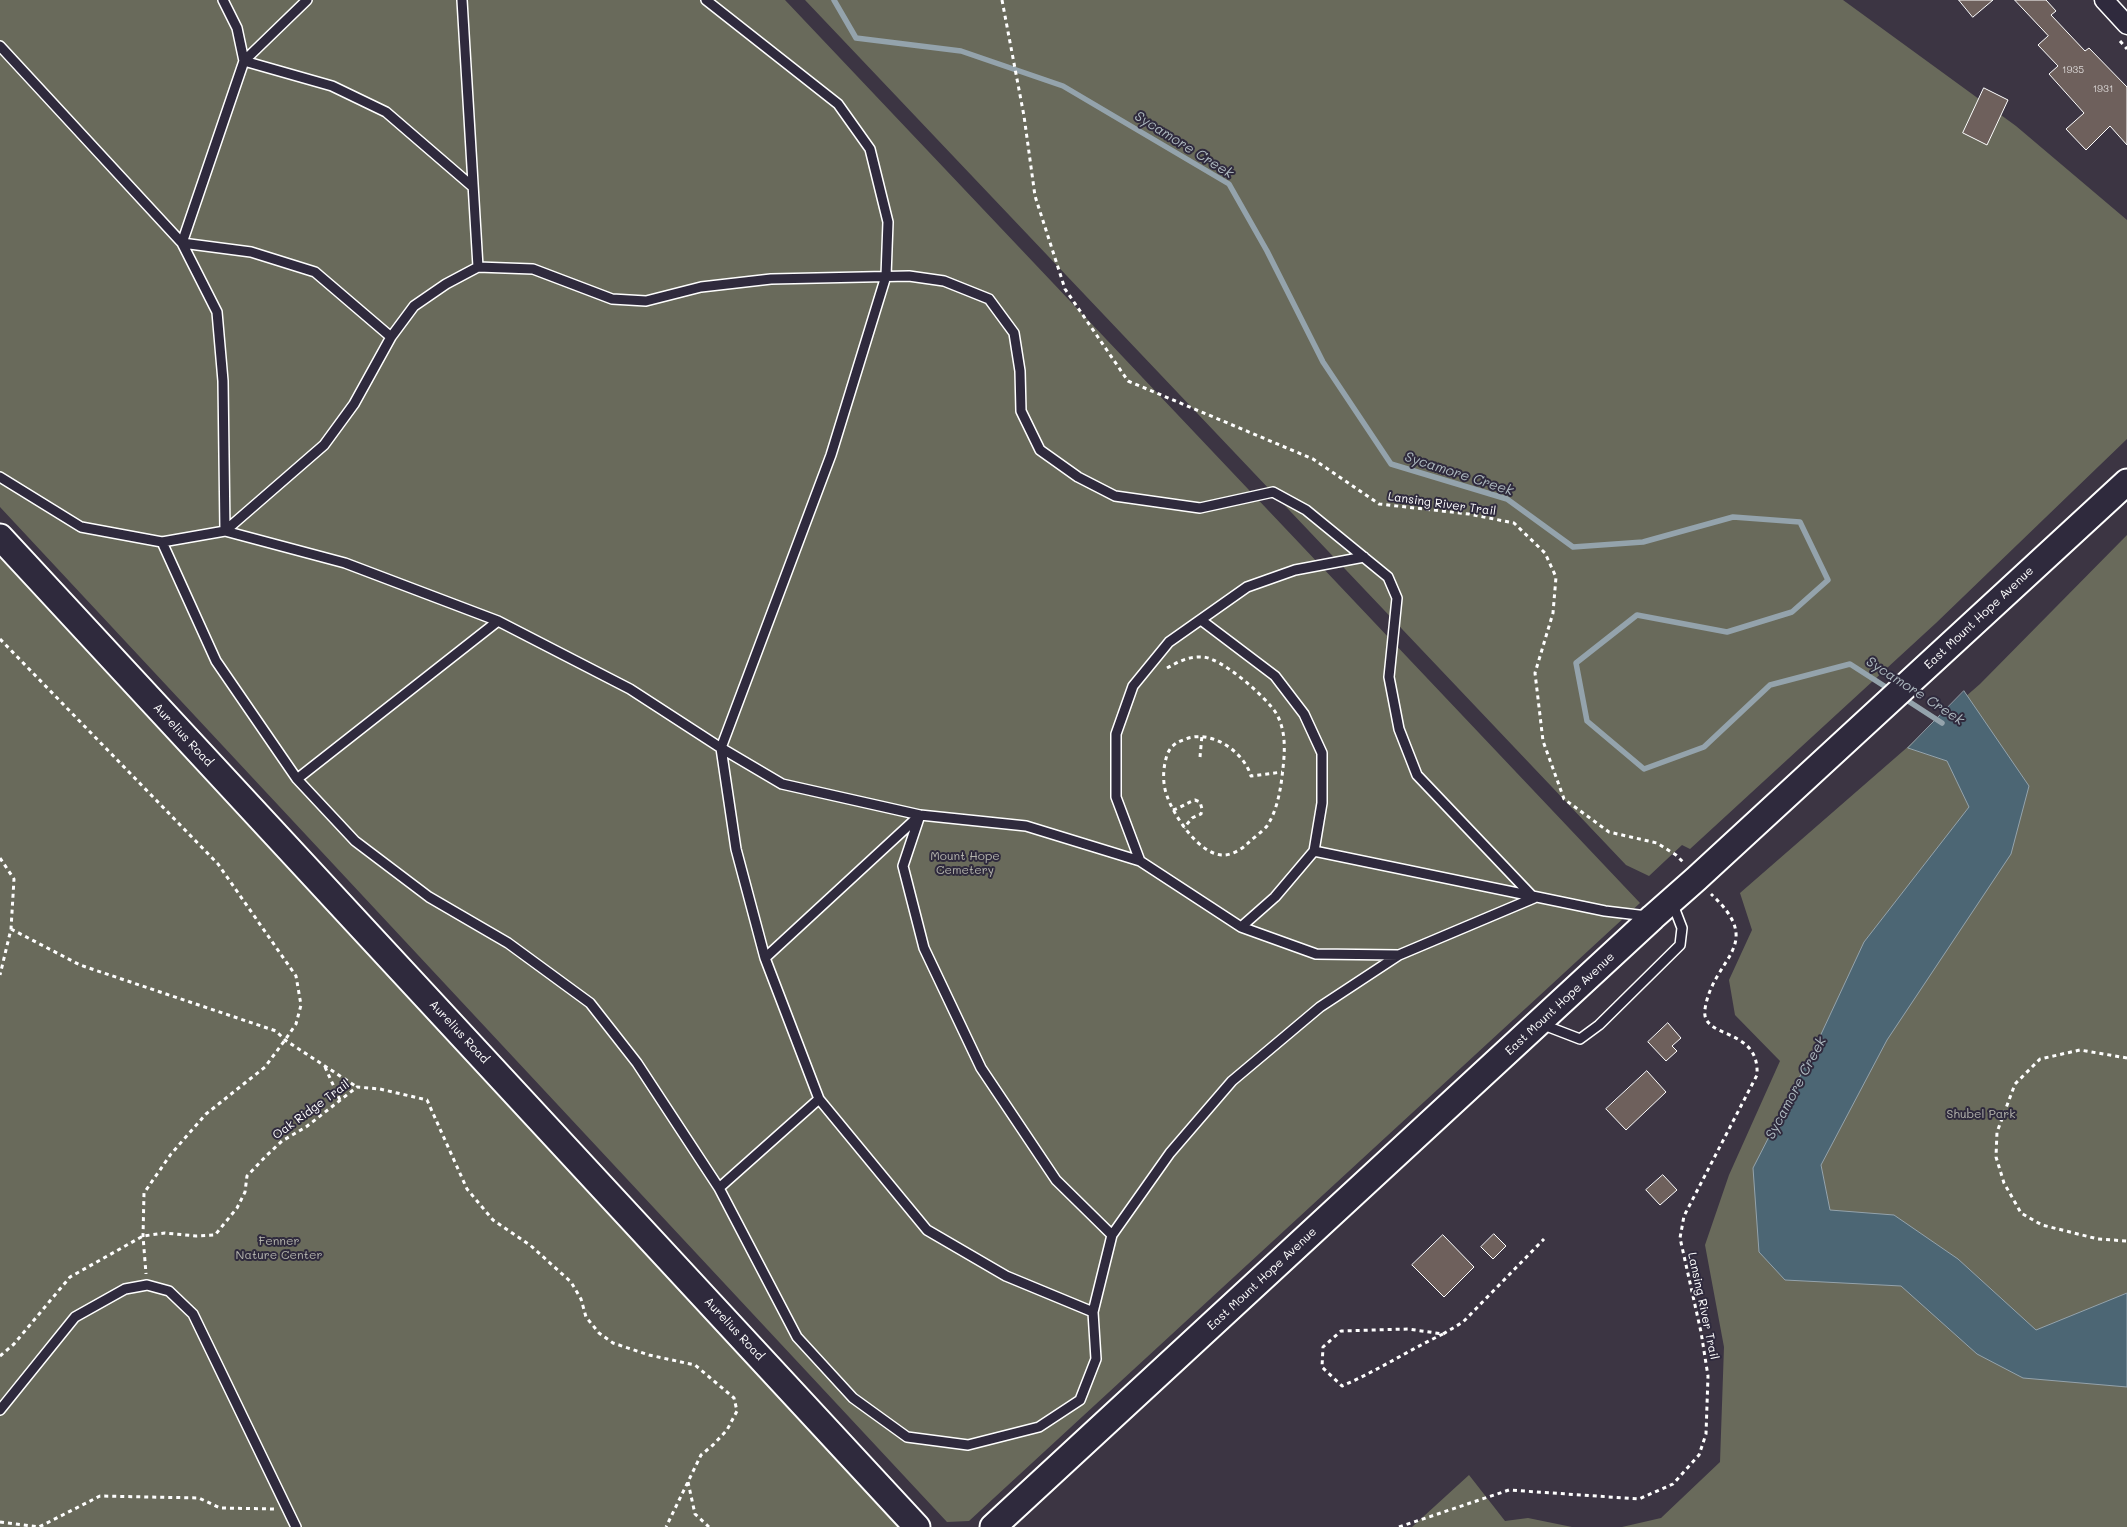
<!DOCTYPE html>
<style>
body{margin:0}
canvas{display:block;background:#3c3543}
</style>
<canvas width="2127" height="1527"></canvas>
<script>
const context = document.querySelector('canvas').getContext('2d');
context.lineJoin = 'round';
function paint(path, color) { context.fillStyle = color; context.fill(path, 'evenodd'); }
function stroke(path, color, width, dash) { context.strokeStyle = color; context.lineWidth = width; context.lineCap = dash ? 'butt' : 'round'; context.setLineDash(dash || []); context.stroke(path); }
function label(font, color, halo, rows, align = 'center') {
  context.font = font + ' Mali,sans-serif'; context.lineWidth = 4; context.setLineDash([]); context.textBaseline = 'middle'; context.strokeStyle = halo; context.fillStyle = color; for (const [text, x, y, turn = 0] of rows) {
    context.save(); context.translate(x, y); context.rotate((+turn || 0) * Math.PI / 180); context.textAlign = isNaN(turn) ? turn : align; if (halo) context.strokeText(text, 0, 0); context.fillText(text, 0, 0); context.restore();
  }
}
const green = new Path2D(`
 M0,0h785l855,903 -671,618 -22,1 -947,-1015z
 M805,0h1038l173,126 111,94v219l-191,184 -246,226 -8,-4 -33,31 -23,-11z
 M2127,535v992h-505l39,-9 59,-56 4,-115 -19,-102 24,-70 51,-114 -45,-46 -6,-35 23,-50 -12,-37 240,-209z
 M0,537l917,990h-917z
 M1469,1475l36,46 23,-3 44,9h-160z`);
const water = new Path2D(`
 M1964,691l65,95 -18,68 -124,186 -66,125 9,45 64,5 64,44 78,71 91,-37v94l-104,-9 -46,-24 -76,-68 -116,-6 -26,-28 -6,-84 63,-123 48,-103 105,-135 -22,-46 -39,-13z`);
const stream = new Path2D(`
 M834,0l22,38 105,13 102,35 166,98 38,67 56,111 68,102 116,35 66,48 70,-5 90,-25 67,5 28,58 -36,32 -65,20 -90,-17 -61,48 11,58 57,48 60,-22 66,-62 80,-21 42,27
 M1902,697l40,26`);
const building = new Path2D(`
 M1959,0h34l-20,17z
 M2015,0h31l10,11 -5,4 34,36 4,-3 38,39v58l-17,-19 -24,24 -20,-21 18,-16 -35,-39 9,-8 -20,-21 10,-9z
 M1984,88l24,12 -21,45 -24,-12z
 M1668,1023l13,15 -9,8 5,5 -11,10 -18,-19z
 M1647,1071l19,21 -40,38 -20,-21z
 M1663,1175l14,15 -17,15 -14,-15z
 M1494,1234l12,12 -13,13 -12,-12z
 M1443,1235l31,32 -30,30 -32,-32z`);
const path = new Path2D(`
 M1002,0l22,116 11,80 30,93 63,92 185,78 66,45 90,10 45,9 31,30 11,24 -3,36 -18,60 8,68 21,58 45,33 48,11 19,12 8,8
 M2120,41l7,8
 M0,639l218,225 78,112 5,29 -5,19 -11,16 -20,27 -59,47 -35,40 -27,39 -1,43 3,38
 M1167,668c11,-6 22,-12 35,-11 19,0 64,40 74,56 10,17 9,37 7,55 -2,19 -5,41 -16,58 -5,6 -14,12 -20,18 -5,5 -15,11 -23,11 -24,1 -50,-39 -57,-59 -5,-14 -4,-28 0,-41 3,-8 8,-12 16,-15 26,-12 60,10 68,36l31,-4
 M1200,757l2,-22
 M1173,810c9,-3 14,-7 22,-10l5,2 2,7 -1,5 -9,4 -8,10
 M0,858l14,21 -3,50 -11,46
 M11,929l69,36 196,66 9,9 72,47
 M2127,1058l-47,-8 -40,9 -25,25 -18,48 -1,25 8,26 17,30 21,12 56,14 29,2
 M325,1067l15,33
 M1443,1334c-34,16 -66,37 -101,52l-20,-19 1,-20 18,-16 67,-2 35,5 20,-12 81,-83
 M0,1356l14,-12 56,-67 73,-41 22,-3 31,3 19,-1 22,-27 8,-16 2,-16 19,-20 16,-15 24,-14 51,-40 23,2 47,11 40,89 26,31 37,25 41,37 10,17 5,18 13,16 14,10 36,12 46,10 39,33 3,13 -10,19 -14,15 -12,10 -35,72
 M688,1482l7,32 14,13
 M0,1522l39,5 61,-31 99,2 21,10 55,1
 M1399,1527l110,-37 130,9 34,-15 26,-29 7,-21 2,-58 -7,-44 -21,-94 4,-22 73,-141c3,-49 -57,-35 -52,-66 8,-52 62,-63 6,-115`);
const lane = new Path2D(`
 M223,0l14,28 7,33 88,25 54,26 87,75
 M307,0l-63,61 -62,182 35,69 6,69 2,150 99,-86 30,-41 37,-67 23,-31 32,-22 32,-17 55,2 79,30 34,2 55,-14 70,-8 138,-3 35,5 45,18 25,34 6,38 1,40 19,39 38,27 37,19 85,12 73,-16 33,18 82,67 9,21 -8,79 10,52 18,46 117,123
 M462,0l16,267
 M706,0l132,104 32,45 18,73 -2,54 -55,179 -110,293 15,101 29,109 54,141 108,131 79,46 87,36
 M0,46l182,197 69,9 64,20 76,65
 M0,477l81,50 81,15 54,119 81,118 58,62 74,56 79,46 82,60 47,60 82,125 78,149 56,61 54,39 61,8 71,-18 41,-27 16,-41 -3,-47 19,-77 58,-82 62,-72 88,-74 79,-52 135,-57
 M162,542l63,-11 120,32 153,58 132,68 91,59 61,36 138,31 106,11 114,35 101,66 75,27 83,1
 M1201,620l74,56 29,38 18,39v50l-8,48 -39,46 -34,30
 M297,779l201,-158
 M1314,851l291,60 42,5
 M1140,861l-24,-64v-63l17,-48 36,-44 78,-55 48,-17 69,-13
 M765,958l155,-143 -17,51 21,82 57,120 75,112 56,55
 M1541,1024l39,15 19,-14 81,-80 2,-17 -10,-26
 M719,1188l100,-89
 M0,1410l75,-93 50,-28 22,-4 22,6 24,23 103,213`);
const street = new Path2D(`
 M2104,0l23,25`);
const secondary = new Path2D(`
 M0,537l917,990
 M993,1527l660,-610 43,-38 431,-397`);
const numberNames = [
 ["1935",2073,70],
 ["1931",2103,89]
];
const streetNames = [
 ["Lansing River Trail",1442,504,8],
 ["East Mount Hope Avenue",1979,618,-43],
 ["Aurelius Road",183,735,47],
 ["East Mount Hope Avenue",1560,1004,-43],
 ["Aurelius Road",459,1032,47],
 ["Oak Ridge Trail",311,1110,-36],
 ["East Mount Hope Avenue",1262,1279,-43],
 ["Lansing River Trail",1703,1306,78],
 ["Aurelius Road",734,1329,47]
];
const parkNames = [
 ["Mount Hope",965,856],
 ["Cemetery",965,870],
 ["Shubel Park",1981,1114],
 ["Fenner",279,1241],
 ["Nature Center",279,1255]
];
const waterNames = [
 ["Sycamore Creek",1184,145,32],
 ["Sycamore Creek",1459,474,18],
 ["Sycamore Creek",1915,691,33],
 ["Sycamore Creek",1796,1088,-62]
];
paint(green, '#696a5b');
paint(water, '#4c6674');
stroke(water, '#94a3ac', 1);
stroke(stream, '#94a3ac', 5.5);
paint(building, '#6e605c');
stroke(building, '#fff', 1);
stroke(lane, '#fff', 12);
stroke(street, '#fff', 21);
stroke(secondary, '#fff', 29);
stroke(path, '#fff', 3, [4, 4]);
stroke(lane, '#2f2a3d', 9);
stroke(street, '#2f2a3d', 18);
stroke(secondary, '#2f2a3d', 25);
label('10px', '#dbd7d6', null, numberNames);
label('12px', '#fff', '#2f2a3d', streetNames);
label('12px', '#b4b4ad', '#2f2a3d', parkNames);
label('italic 14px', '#aebac0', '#2f2a3d', waterNames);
</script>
